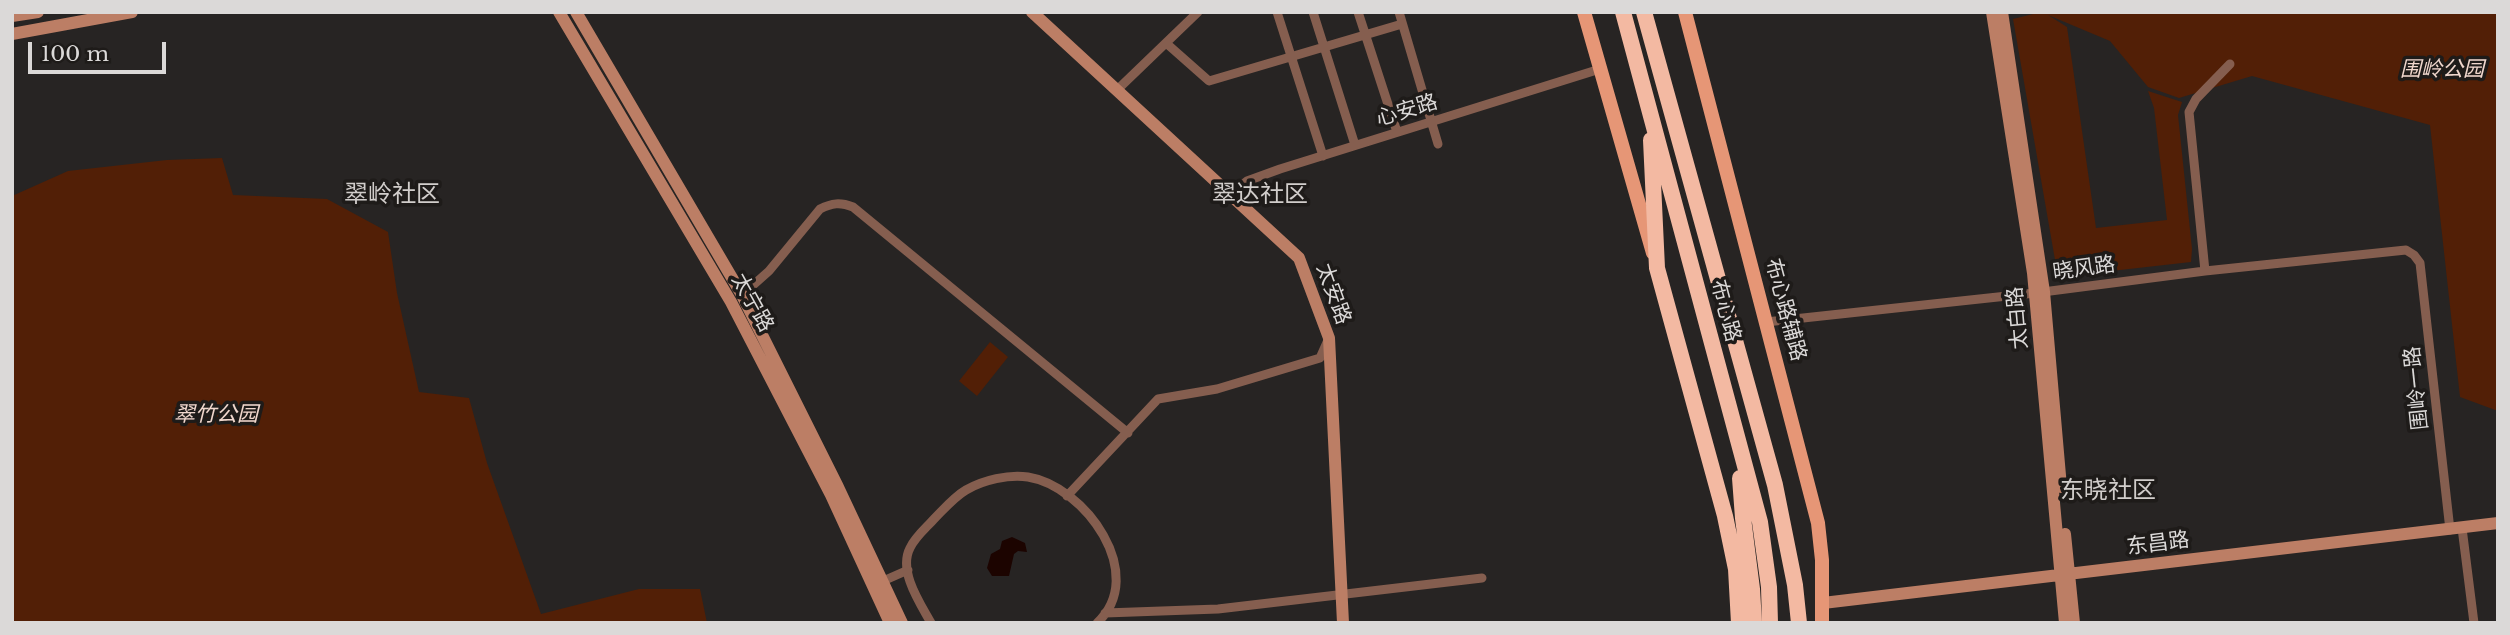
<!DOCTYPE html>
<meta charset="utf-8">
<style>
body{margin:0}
#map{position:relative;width:2510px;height:635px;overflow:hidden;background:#272423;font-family:"Libre Baskerville",serif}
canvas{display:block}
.frame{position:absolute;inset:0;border:14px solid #dbd9d8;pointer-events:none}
.scale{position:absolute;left:28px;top:42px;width:138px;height:32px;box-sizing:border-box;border:4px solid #dbd9d8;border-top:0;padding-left:9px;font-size:21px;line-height:24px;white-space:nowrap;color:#dbd9d8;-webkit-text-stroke:5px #1e1b19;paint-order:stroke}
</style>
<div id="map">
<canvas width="2510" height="635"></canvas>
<div class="frame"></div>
<div class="scale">100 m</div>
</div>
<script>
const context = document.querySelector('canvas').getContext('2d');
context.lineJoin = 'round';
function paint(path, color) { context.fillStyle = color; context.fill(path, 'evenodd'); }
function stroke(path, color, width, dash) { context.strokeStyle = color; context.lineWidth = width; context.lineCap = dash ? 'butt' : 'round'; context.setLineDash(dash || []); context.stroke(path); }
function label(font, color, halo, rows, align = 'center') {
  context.font = font + ' "Libre Baskerville","Noto Sans SC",serif'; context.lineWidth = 7; context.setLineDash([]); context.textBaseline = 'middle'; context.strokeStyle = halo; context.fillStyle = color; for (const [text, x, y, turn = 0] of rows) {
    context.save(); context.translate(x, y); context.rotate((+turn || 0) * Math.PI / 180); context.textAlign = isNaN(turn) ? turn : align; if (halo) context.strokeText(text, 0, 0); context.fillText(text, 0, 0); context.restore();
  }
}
const green = new Path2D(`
 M2041,12h457v399l-38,-14 -30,-272 -178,-49 -73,22 -31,-11 -38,-46 -62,-26 19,12 29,201 71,-8 -13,-112 -6,-17 34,11 -4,13 14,134 -1,13 -133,15 -45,-258z
 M222,158l11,37 94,4 61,33 9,61 22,99 50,6 18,65 54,151 98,-25h61l7,34h-695v-427l56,-25 99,-11z
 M990,342l18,15 -31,39 -18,-15z`);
const water = new Path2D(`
 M1012,537l13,6 2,9 -9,-1 -4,3 -5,22h-17l-5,-8 4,-14 9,-5 2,-8z`);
const street = new Path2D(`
 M1277,12l46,144
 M1313,12l42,133
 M1358,12l39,120
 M1399,12l39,132
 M1166,43l43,38 193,-57
 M1117,90l81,-78
 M1230,194l17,-13 33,-12 320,-100
 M2205,271l-16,-159 7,-13 34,-35
 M742,295l27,-24 51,-62c12,-6 20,-7 33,-2l275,226
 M1766,322l269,-29 170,-22 201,-21 8,5 6,8 30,267
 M1067,496l91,-97 59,-10 103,-31 8,-18
 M2462,528l12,95
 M883,581l25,-11
 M1105,613l113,-4 264,-31
 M931,623c-11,-20 -33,-52 -21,-75 5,-11 16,-20 24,-29 10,-10 20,-22 32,-29 17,-10 43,-16 62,-13 57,9 121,98 69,146`);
const secondary = new Path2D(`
 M559,12l172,290 100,193 59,128
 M576,12l166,283 96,192 64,136
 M1032,12l267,246 30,80 14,285
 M1992,12l41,261 32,350
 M2002,12l42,280 17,195
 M12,16l26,-4
 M12,34l120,-22
 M2065,534l9,89
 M1823,603l675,-80`);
const primary = new Path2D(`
 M1584,12l69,241
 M1685,12l133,511 4,37v63`);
const highway = new Path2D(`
 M1623,12l137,510 9,65 1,36
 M1644,12l131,473 20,100 4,38
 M1651,140l6,128 68,248 11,53 3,54
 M1740,478l3,40 9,71 2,34`);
const parkNames = [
 ["围岭公园",2442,70],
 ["翠竹公园",216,415]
];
const streetNames = [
 ["心安路",1407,111,-17],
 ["晓风路",2084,269,-8],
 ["太安路",1333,294,70],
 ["太宁路",752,303,61],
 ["布心路辅路",1785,310,75],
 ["布心路",1725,311,75],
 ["太白路",2018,318,-95],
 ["围岭一路",2417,388,-96],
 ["东昌路",2158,544,-7]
];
const quarterNames = [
 ["翠岭社区",392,195],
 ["翠达社区",1260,195],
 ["东晓社区",2108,491]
];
paint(green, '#521f06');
paint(water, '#1c0400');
stroke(street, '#855e4f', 9);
stroke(secondary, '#bc7e65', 12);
stroke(primary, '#e69676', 14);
stroke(highway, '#f3b9a2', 16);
label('italic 21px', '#f0d7cd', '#1e1b19', parkNames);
label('21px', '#dbd9d8', '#1e1b19', streetNames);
label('24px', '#d1cdcb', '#1e1b19', quarterNames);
</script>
